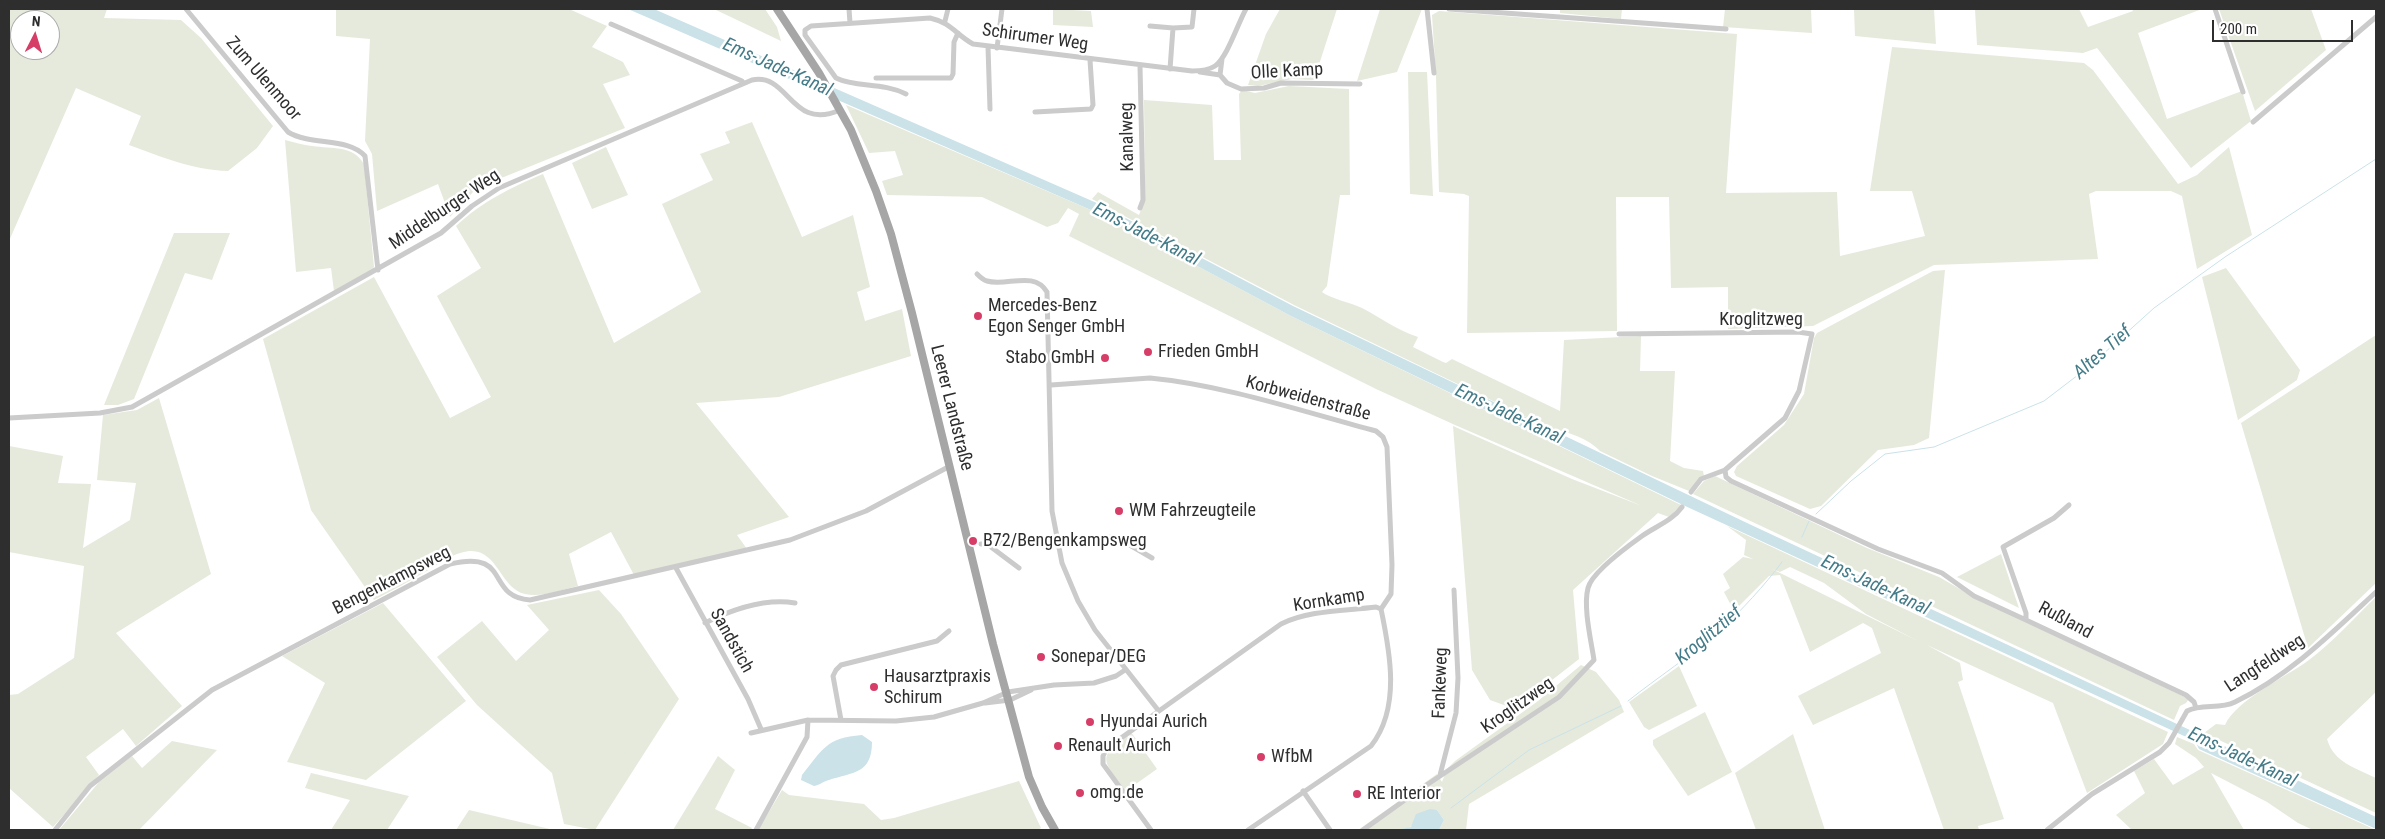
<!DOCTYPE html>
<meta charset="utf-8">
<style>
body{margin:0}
#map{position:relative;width:2385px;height:839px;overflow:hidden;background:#fff;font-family:"Roboto Condensed",sans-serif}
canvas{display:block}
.frame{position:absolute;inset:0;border:10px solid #2e2e2e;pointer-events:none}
.north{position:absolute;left:10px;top:10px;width:50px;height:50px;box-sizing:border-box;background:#fff;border:1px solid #ababab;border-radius:50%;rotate:5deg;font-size:14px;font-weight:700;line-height:20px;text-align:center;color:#2e2e2e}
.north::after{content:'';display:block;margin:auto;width:18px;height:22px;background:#d63e68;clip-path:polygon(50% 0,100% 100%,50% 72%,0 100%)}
.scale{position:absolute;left:2212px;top:20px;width:141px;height:22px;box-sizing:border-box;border:2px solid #2e2e2e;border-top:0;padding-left:6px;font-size:15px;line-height:18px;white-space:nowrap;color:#2e2e2e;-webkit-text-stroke:4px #fff;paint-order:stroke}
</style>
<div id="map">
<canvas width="2385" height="839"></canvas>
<div class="frame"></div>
<div class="north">N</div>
<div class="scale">200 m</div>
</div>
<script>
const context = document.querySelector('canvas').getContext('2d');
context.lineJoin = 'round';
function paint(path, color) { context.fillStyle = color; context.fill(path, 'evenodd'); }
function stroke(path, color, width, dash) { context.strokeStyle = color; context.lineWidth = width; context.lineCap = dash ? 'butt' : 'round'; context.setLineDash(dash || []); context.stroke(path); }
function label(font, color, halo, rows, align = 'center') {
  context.font = font + ' "Roboto Condensed",sans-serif'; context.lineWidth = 5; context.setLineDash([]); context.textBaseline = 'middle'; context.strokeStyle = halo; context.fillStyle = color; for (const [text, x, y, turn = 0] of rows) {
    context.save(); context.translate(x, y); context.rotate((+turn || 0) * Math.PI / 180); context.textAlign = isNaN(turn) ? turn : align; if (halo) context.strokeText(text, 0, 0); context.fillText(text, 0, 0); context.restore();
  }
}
const green = new Path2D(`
 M9,9h98l-3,9 77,2 20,18 72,88 -16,22 -29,23c-35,-1 -66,-14 -99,-26l12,-29 -65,-28 -67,153zM20,20h30v30h-30z
 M336,9h233l38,17 -15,21 31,15 7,13 -27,9 22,44 -136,55 -16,9 -23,25 -12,-33 -61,27 -5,-57 -7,-13 5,-102 -34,-3z
 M714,9h51l12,18 4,14z
 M1053,9l38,2 2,16 -40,-2z
 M1280,9h57l-23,71 -22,-1 -34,7 -10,-1 18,-51z
 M1380,9h42l-25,63 -40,9z
 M1560,9h84h-22l-1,10 -61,-6z
 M1725,9h86l1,24 -89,-6z
 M1854,9h80l2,35 -81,-8z
 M1975,9h104l9,18 45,-16 -1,-2h70l-64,24 29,86 75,-28 9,30 -60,47 -94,-120 -14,5 -106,-8z
 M2219,9h92l15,41 -71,61z
 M1439,11l298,23 -11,159 111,-1 3,64 85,-20 -13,-45h-42l22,-144 192,16 9,7 85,114 19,-9 32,-28 23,88 -55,34 -15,-73 -11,-5h-75l-7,3 9,65 -164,6 -121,61 -85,3v-42l-57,1 -2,-91h-53l1,134 -150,2 2,-137 -5,-2 -25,-2 -3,-116 -4,-61z
 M1408,72h19l6,124 -23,-2z
 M1289,86l60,3 1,106h-10l-13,91 -5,6c9,7 28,10 40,16 19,10 35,22 56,29l-5,10 30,15 3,1 6,-4 108,52 4,-71 77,-4 -1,35h35l-5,90 14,7 19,3 1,5 -15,15 -37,-15 -52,-25c-11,-12 -33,-20 -49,-22l-257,-124 -202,-106 6,-7 41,23 6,-16 -1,-99 68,5 2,55h27l-2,-66 3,-4 13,3z
 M846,105l252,108 193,103 390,189 -12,12 -11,-4 -85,77 6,69 -64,50 -25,-9 -18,-30 -19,-244 119,53 70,27 -187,-81 -79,-36 -307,-153 10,-22 -11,-6 -10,15 -11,4 -65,-30 -95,-2 -5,-14 21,-6 -8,-24 -26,2z
 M752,122l50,115 51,-22 17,72 -13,5 8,29 37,-12 9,47 -132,41 -83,6 93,114 -52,18 10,14 -113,26 -23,-43 -42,22 9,32c-17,4 -37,12 -53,8 -25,-6 -27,-45 -56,-43 -17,2 -30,13 -44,21 -17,10 -34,19 -51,28l-63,-90 -48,-171 111,-62 76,141 41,-21 -54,-101 44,-28 -25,-42c27,-25 54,-38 87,-52l71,169 87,-51 -39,-88 51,-24 -13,-26 30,-11 -5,-11z
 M285,140c9,2 18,5 27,6 20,3 41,-1 52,18l10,103 -2,4 -38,20 -3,-23 -35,4z
 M606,147l22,48 -36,14 -20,-46z
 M174,233h56l-18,47 -27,-7 -51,126 -16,6h-14z
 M2226,268l74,102 -3,10 -59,40 -36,-143z
 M1945,270l-16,168 -15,7 -36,5 -57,56 -11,3 -74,-33 -2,-4 3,-6 47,-41 20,-31 10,-56 3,-5 116,-62z
 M2376,335v248l-68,65 -67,-225z
 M159,398l52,176 -95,59 66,73 -46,40 -13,-17 -37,28 13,18 -46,52 -44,-39v-93l9,-1 56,-36 10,-92 -75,-14v-106l54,10 -5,27 33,1 -8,64 47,-28 6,-37 -39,-3 6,-65 34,-5z
 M1715,476l152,72 72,29 40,23 210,99 -3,4 -6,3 -6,14 -481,-226 11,-13z
 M1727,526l441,206 -5,12 -76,49 -34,-90 -126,-58 33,18 3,17 -5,2 46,137 -26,7 1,4h-35l-50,-142 -81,37 -15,-29 83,-43 -9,-25 -9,-5 -53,29 -30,-77 -11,1 -35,35 -10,-19 6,-4 -7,-14 20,-17 10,2 -9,-4 2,-15zM1790,567l34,16 42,31 52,27 -146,-72 8,3z
 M2001,554l18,54 -62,-31z
 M599,590l22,24 58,85 -84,131 -31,-6 -12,-51 -75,-68 -40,-48 45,-36 34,40 33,-31 -22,-25z
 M2376,597v95l-49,47c7,24 29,29 49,39v35l-172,-80 12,-9 9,1c11,-25 61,-48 84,-65 24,-18 45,-42 67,-63z
 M383,603l83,98 -100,79 -79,-18 38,-79 -43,-27z
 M1581,665l15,7 23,28 5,12 -155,92 -3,26h-27l5,-10 -7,-10 -30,19 -49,1 79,-56 5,8 5,-13 8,-8 83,-60z
 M1679,666l18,40 -48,24 -5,-3 -15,-25z
 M1705,712l27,60 -44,24 -35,-51v-5z
 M1131,732l26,37 -31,22c-24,-33 -30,-32 5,-59z
 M1793,734l32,96h-69l-21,-57z
 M2177,737l17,7 4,6 178,80h-63l-15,-7 -31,-21 -56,-29 33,57h-112l-16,-15 29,-22 -11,-22 20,-12 19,26 31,-18 -8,-9 -21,-14z
 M172,741l45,9 -78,80h-80l40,-48 33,-26 10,12z
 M718,756l17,14 -20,39 37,19 -1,2h-78z
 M311,773l98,23 -22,34h-56l19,-30 -45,-12z
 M1019,781l22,47 -3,2h-280l24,-40 7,5 75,9 17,16 13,-2z
 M469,810l85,20h-98z`);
const water = new Path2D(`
 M628,9h26l445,195 194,102 454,217 629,294v12l-177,-80 -4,-8 -512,-236 -392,-189 -193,-103z
 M862,735l10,7c0,32 -19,30 -43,38 -5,1 -9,5 -15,6l-13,-6 1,-5c21,-26 24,-37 60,-40z
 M1430,809l7,1 7,10 -5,10h-42l14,-3 5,-13z`);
const stream = new Path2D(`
 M1816,514l35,-33 34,-27 49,-7 110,-46 47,-36 63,-57 71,-51 151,-98
 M1802,537l7,-16
 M1628,701c30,-24 63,-45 92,-71 21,-19 45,-45 62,-68
 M1451,808l78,-58 92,-44`);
const minor = new Path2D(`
 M186,9l102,123c23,14 60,5 77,24l13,114
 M849,9l1,14
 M1427,9l7,64
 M1449,9l277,20
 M2215,9l28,83
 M945,21l3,-12
 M611,24l131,57 1,2
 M1150,26l23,2
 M988,47l2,62
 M997,48l5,-39
 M1170,69l3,-41 19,-1 2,-18
 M1200,72l20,3 7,8 14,6 23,-1 17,-5 79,1
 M1220,75l2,-16
 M876,78h75l2,-4 1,-32 4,-9
 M906,94c-24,-12 -50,-6 -70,-16l-31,-43v-5l6,-4 119,-8c22,5 25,16 43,26l219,27c8,0 17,-1 23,-5 12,-8 23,-43 31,-57
 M1035,112l56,-3 2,-4 -3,-45
 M2253,122l123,-105
 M1140,208l3,-8 -3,-134
 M977,274c2,2 6,6 10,7 19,6 47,-11 60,11l5,219 10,52 16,38 17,29 63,80
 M1619,334l179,-2 14,2 -13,57 -14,27 -60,52 -24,9 -10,13
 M1051,385l99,-7c74,7 154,34 226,53l7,6 4,10 5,118 -1,29 -10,15
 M9,418l91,-5 32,-6 309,-174 31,-27 27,-18 253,-108c37,-8 39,52 88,30
 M1725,470l1,7 5,4 147,68 64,24 32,23 52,24
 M2069,505l-15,13 -51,29 23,66v7l160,75 8,7 2,6
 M981,544l135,-7 36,21
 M991,544v3l28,21
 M676,568l72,131 13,30
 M705,623c28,-14 59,-25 90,-20
 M985,703l25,-3 21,-10
 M841,720l-8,-44 3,-6 5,-5 96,-24 12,-10
 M751,733l57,-13 88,1 38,-4 49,-14 25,-11 46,-7 40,-2 22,-7 9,-6
 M1440,775l16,-62 2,-35 -4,-88
 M1303,791l27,39
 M55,830l35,-44 122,-96 238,-126c62,-15 35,33 80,36l260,-60 76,-29 84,-45
 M756,830l51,-93 1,-17
 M1151,830l-48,-66v-8l4,-8 174,-124c28,-14 64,-13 95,-17l5,2c9,43 20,99 -10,137l-123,84
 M1363,830l53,-38 143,-95 35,-37c-3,-20 -11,-53 -6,-72 4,-16 40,-42 54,-52 14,-10 30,-15 40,-29
 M2047,830l45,-36 68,-42 9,-9 18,-32c15,-8 32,-1 48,-9 54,-26 98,-70 141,-110`);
const primary = new Path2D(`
 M777,9l42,64 32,57 25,61 15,43 21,79 81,331 36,133 13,30 13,23`);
const markers = [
 [978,316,5,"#d63e68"],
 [1148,352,5,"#d63e68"],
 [1105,358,5,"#d63e68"],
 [1119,511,5,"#d63e68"],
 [973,541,5,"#d63e68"],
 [1041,657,5,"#d63e68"],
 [874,687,5,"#d63e68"],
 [1090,722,5,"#d63e68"],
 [1058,746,5,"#d63e68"],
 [1261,757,5,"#d63e68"],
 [1080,793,5,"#d63e68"],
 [1357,794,5,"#d63e68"]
];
const streetNames = [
 ["Schirumer Weg",1035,38,8],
 ["Olle Kamp",1287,72,-3],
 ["Zum Ulenmoor",263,79,49],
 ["Kanalweg",1128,137,-91],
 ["Middelburger Weg",445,210,-34],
 ["Kroglitzweg",1761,320],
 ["Korbweidenstraße",1308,399,15],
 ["Leerer Landstraße",951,408,76],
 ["Bengenkampsweg",392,581,-27],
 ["Kornkamp",1329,601,-9],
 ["Rußland",2065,621,28],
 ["Sandstich",731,641,61],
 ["Langfeldweg",2265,664,-33],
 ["Fankeweg",1441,683,-88],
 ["Kroglitzweg",1518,706,-35]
];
const poiNames = [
 ["Mercedes-Benz",988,306],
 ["Egon Senger GmbH",988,327],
 ["Frieden GmbH",1158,352],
 ["Stabo GmbH",1095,358,"right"],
 ["WM Fahrzeugteile",1129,511],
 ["B72/Bengenkampsweg",983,541],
 ["Sonepar/DEG",1051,657],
 ["Hausarztpraxis",884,677],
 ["Schirum",884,698],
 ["Hyundai Aurich",1100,722],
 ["Renault Aurich",1068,746],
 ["WfbM",1271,757],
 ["omg.de",1090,793],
 ["RE Interior",1367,794]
];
const waterNames = [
 ["Ems-Jade-Kanal",777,68,24],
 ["Ems-Jade-Kanal",1146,235,27],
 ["Altes Tief",2103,353,-41],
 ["Ems-Jade-Kanal",1509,415,25],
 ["Ems-Jade-Kanal",1875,586,25],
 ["Kroglitztief",1709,636,-40],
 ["Ems-Jade-Kanal",2242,758,25]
];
paint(green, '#e6eadc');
paint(water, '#cae2e8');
stroke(stream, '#cae2e8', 1);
stroke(minor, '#cbcbcb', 5);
stroke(primary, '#a6a6a6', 8);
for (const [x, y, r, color] of markers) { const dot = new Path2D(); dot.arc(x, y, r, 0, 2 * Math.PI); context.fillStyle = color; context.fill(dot); stroke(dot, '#fff', 2); }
label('18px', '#2e2e2e', '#fff', streetNames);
label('18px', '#2e2e2e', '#fff', poiNames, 'left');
label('italic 19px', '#437b88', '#fff', waterNames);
</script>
